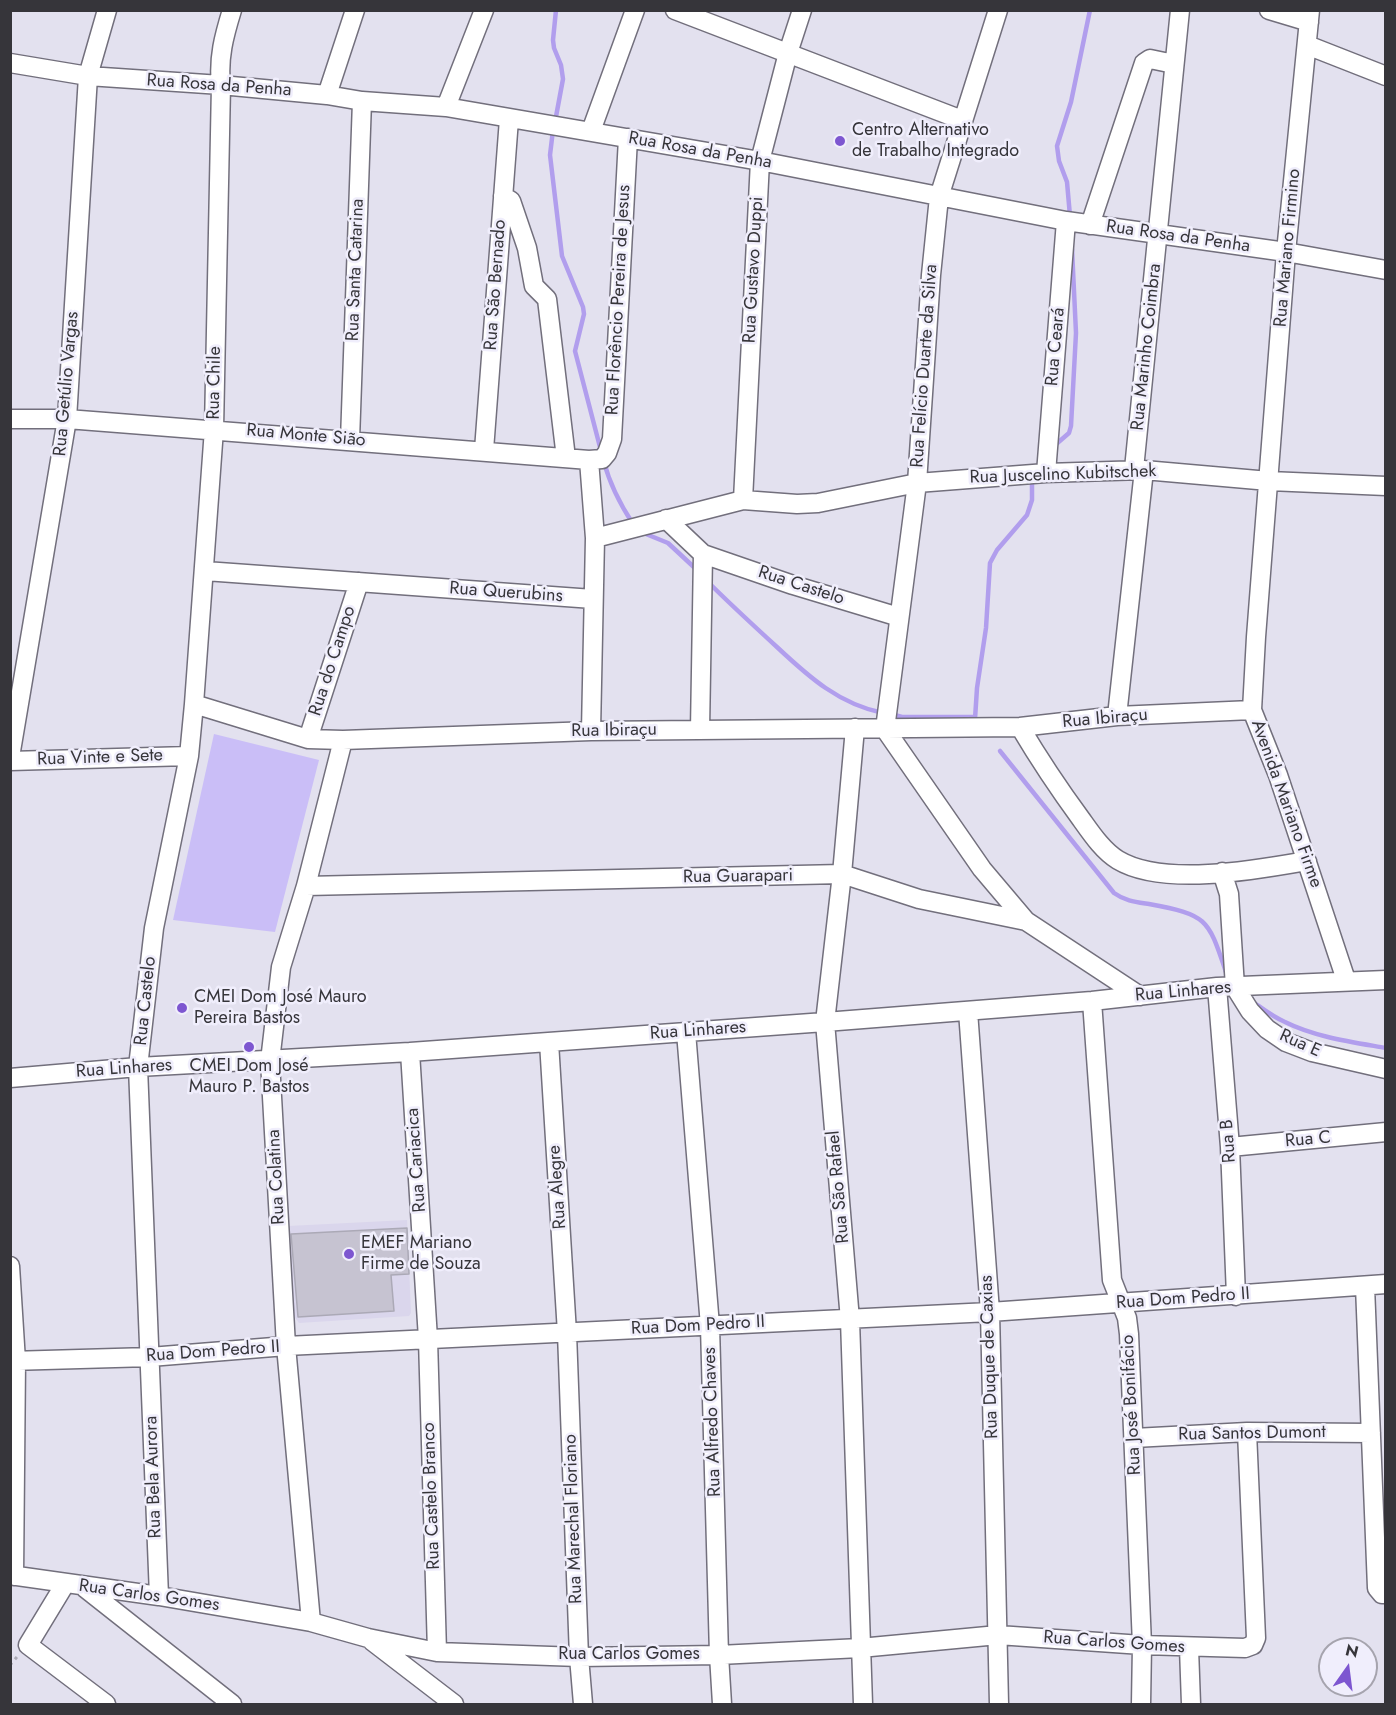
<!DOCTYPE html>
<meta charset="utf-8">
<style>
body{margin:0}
#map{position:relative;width:1396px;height:1715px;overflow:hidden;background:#e3e1ef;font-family:Jost,sans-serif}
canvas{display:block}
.frame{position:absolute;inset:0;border:12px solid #36353a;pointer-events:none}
.north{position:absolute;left:1318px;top:1637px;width:60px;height:60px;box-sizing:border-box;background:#f0eefc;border:2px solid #a6a4ae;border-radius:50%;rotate:14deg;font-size:16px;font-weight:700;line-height:24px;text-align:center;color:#36353a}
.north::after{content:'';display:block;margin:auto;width:21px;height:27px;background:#7d56d0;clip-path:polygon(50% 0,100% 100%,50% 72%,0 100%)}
</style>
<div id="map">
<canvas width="1396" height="1715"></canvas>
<div class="frame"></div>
<div class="north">N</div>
</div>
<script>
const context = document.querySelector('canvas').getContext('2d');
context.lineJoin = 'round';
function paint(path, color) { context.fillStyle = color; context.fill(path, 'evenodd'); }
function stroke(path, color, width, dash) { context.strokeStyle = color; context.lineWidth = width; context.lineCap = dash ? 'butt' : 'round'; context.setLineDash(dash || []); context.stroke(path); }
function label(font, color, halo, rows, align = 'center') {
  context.font = font + ' Jost,sans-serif'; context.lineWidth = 5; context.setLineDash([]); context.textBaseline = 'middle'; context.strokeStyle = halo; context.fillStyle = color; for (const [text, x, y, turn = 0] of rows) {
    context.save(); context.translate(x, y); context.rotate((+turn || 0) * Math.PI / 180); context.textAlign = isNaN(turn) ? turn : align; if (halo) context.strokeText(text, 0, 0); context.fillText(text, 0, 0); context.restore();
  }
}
const built = new Path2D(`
 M407,1220l4,93 -2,3 -110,7 -5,-7 -6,-90z`);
const green = new Path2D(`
 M214,734l105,26 -44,172 -102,-12z`);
const stream = new Path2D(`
 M555,122l8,-43 -2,-14 -7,-17 -1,-8 3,-30
 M553,130l-3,25 12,101 21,51 1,7 -9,37 26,100
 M1070,216l-3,-34 -8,-21 -2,-15 14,-44 19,-92
 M1054,446l15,-13 2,-7 5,-93 -4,-84
 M604,462c6,23 16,42 29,62
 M641,532l27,11 29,27
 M707,581c23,23 47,45 71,67 31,29 61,56 105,65
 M891,714l11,3h73
 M975,719l2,-31 9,-60 4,-65 7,-13 30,-35 5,-15v-22
 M1000,751l114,142c11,8 22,9 35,11 60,11 59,15 78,71
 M1253,1002c10,7 20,15 32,20 30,15 67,20 101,26`);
const building = new Path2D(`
 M407,1228l2,46 -18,1 3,36 -96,6 -7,-83z`);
const path = new Path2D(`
 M10,1665l7,-8`);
const minor = new Path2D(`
 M675,10l287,110
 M998,10l-59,187 -8,78 -14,208 -32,246 97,140 44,52
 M1269,10l40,12
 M1310,10l-24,242 -30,385 -4,73 26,65 68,205
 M1307,45l79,31
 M10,63l78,13 133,9 106,10 35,6 84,6 314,54 306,60 220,31 100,18
 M327,95l28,-85
 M446,107l38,-97
 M591,131l44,-121
 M503,196l8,5 16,47 7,38 13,13 19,159
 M1090,225l54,-162 6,-4 24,5
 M10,419h57l522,41 13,-1 5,-6 5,-14 16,-301
 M350,440l12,-339
 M484,450l25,-331
 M589,460l6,78 -4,193
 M1134,469l46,-459
 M1046,473l20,-252
 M743,500l17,-339 28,-108 14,-43
 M666,519l37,35 -3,176
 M595,538l148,-38 54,4 21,-1 99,-20 129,-10 98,-3 125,11 117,5
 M703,554l90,31 106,32
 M205,571l388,28
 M194,704l114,35 35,1 248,-9 429,-4 97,-11 135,-6
 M1117,716l27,-246
 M1020,727c19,32 39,62 61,92 10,14 22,32 37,41 45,27 138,10 189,1
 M855,728l-13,146 -17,148 25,298 13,384
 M308,739l51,-157
 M10,757l57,-338 21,-343 19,-66
 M10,761l179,-5
 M1222,872l7,22 6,93 15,24 17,18 19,13 26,10 74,17
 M306,886l536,-12 77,25 107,22 114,75
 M1217,987l13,160 6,149
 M1092,1001l20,279 15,38 2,16 13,311 -1,59
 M968,1011l22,301 9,392
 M686,1032l24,294 9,329 3,49
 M549,1042l18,291 12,324 4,47
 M410,1052l18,287 9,313
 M10,1078l128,-11 272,-15 415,-30 267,-21 125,-14 169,-7
 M1230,1147l156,-15
 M10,1266l6,95 -2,215
 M1365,1286l12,302 5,6h4
 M10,1361l140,-4 136,-11 704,-34 396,-28
 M1134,1438l113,-6 124,1
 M10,1575l149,21 152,26 57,16 69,14 142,5 140,-2 141,-7 138,-13 144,10 103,3 8,-3 3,-7 -9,-206
 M65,1584l-37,61 78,59
 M85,1588l147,116
 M159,1596l-21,-529 16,-139 35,-172 5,-52 20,-275 7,-344c-3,-27 3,-49 11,-75
 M311,1622l-25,-276 -16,-285 11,-94 25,-81 37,-146
 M372,1641l82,63
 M1189,1648l2,56`);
const markers = [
 [840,141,6,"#7d56d0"],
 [182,1008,6,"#7d56d0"],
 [249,1047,6,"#7d56d0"],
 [349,1254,6,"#7d56d0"]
];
const streetNames = [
 ["Rua Rosa da Penha",219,86,4],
 ["Rua Rosa da Penha",700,151,10],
 ["Rua Rosa da Penha",1178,237,8],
 ["Rua Mariano Firmino",1288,248,-85],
 ["Rua Santa Catarina",356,270,-88],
 ["Rua Gustavo Duppi",754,270,-87],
 ["Rua São Bernado",496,285,-86],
 ["Rua Florêncio Pereira de Jesus",619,300,-87],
 ["Rua Ceará",1056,347,-85],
 ["Rua Marinho Coimbra",1147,347,-84],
 ["Rua Felício Duarte da Silva",925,366,-86],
 ["Rua Chile",215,383,-89],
 ["Rua Getúlio Vargas",67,384,-85],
 ["Rua Monte Sião",306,436,5],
 ["Rua Juscelino Kubitschek",1063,475,-2],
 ["Rua Castelo",801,586,18],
 ["Rua Querubins",506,593,4],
 ["Rua do Campo",333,661,-72],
 ["Rua Ibiraçu",1105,719,-5],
 ["Rua Ibiraçu",614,731,-1],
 ["Rua Vinte e Sete",100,758,-2],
 ["Avenida Mariano Firme",1286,804,70],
 ["Rua Guarapari",738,877,-1],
 ["Rua Linhares",1183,992,-5],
 ["Rua Castelo",146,1001,-84],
 ["Rua Linhares",698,1031,-4],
 ["Rua E",1300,1044,24],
 ["Rua Linhares",124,1069,-4],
 ["Rua C",1308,1140,-5],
 ["Rua B",1229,1141,-94],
 ["Rua Cariacica",417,1160,-94],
 ["Rua Colatina",277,1177,-93],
 ["Rua Alegre",558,1187,-94],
 ["Rua São Rafael",839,1187,-95],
 ["Rua Dom Pedro II",1183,1299,-4],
 ["Rua Dom Pedro II",698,1326,-3],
 ["Rua Dom Pedro II",213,1352,-4],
 ["Rua Duque de Caxias",990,1357,-92],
 ["Rua José Bonifácio",1132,1405,-93],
 ["Rua Alfredo Chaves",713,1422,-92],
 ["Rua Santos Dumont",1252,1434,-1],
 ["Rua Bela Aurora",154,1477,-92],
 ["Rua Castelo Branco",432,1496,-92],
 ["Rua Marechal Floriano",574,1519,-92],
 ["Rua Carlos Gomes",149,1596,8],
 ["Rua Carlos Gomes",1114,1643,4],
 ["Rua Carlos Gomes",629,1655]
];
const poiNames = [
 ["Centro Alternativo",852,131],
 ["de Trabalho Integrado",852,152],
 ["CMEI Dom José Mauro",194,998],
 ["Pereira Bastos",194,1019],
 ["CMEI Dom José",249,1067,"center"],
 ["Mauro P. Bastos",249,1088,"center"],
 ["EMEF Mariano",361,1244],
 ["Firme de Souza",361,1265]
];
paint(built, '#dad6ec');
paint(green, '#cabef7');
stroke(stream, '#b19eed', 4.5);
paint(building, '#c6c3d1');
stroke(building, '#aba9b6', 1.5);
stroke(minor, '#726f7c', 21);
stroke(path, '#acaab5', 3, [3, 4.5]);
stroke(minor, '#fff', 18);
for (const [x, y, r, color] of markers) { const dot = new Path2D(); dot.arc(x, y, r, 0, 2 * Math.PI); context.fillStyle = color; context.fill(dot); stroke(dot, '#f0eefc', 2); }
label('18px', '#36353a', '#f0eefc', streetNames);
label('18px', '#36353a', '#f0eefc', poiNames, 'left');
</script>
